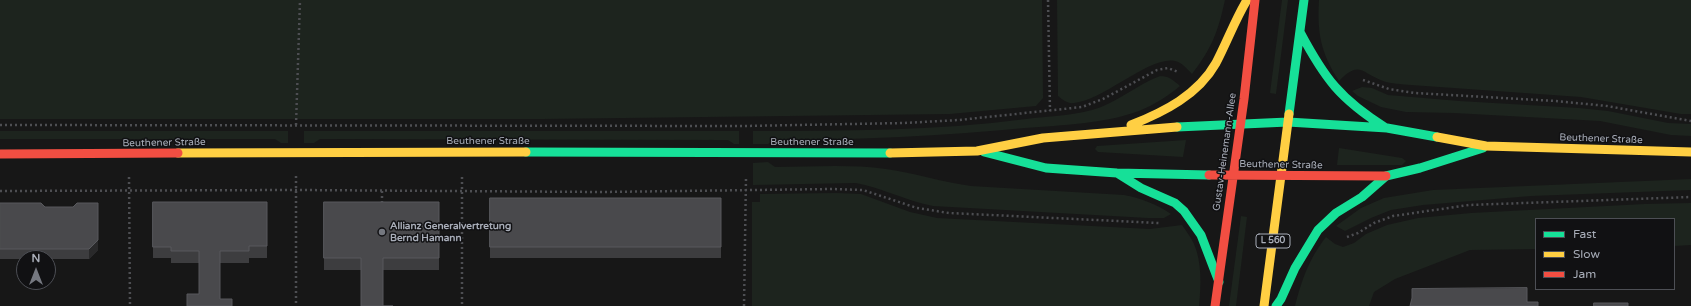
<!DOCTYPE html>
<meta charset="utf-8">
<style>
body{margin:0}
#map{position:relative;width:1691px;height:306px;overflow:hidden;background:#171717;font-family:"Varela Round",sans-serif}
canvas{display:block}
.legend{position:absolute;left:1535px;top:218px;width:140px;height:72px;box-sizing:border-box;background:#111113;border:1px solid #4d4f55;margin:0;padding:5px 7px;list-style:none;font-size:12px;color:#a8adb8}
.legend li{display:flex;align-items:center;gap:8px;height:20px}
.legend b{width:20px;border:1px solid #4d4f55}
.north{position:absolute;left:16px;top:250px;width:40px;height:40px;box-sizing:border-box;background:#111113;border:1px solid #4d4f55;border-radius:50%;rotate:0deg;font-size:11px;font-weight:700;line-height:16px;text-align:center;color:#a8adb8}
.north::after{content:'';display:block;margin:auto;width:14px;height:18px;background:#757880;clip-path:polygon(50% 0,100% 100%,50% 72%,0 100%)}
</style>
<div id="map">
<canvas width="1691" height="306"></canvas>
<ul class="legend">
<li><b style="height:5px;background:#16e098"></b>Fast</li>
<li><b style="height:5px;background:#ffcf43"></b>Slow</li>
<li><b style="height:5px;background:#f24e42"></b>Jam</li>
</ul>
<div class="north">N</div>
</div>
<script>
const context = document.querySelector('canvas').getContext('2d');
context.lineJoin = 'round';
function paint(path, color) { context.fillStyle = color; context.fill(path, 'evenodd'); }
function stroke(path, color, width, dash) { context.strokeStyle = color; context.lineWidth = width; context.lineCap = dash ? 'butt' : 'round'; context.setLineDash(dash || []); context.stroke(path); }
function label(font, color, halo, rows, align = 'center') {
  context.font = font + ' "Varela Round",sans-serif'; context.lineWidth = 3; context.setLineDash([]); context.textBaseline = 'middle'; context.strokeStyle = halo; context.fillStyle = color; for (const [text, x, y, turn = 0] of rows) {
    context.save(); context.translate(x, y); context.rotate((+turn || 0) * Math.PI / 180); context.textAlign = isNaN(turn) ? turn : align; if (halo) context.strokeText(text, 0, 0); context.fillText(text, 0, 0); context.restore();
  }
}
const green = new Path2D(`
 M0,0h1042l1,98 -7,8 -86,8 -408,5h-542z
 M1057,0h168c-7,32 -13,48 -33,74 -4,-4 -10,-12 -17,-13 -26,-5 -72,40 -101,42 -6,1 -11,-3 -16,-7z
 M1282,0h6l-12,94 -6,-1z
 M1319,0h372v114h-10l-100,-17 -170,-12c-9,-1 -20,-1 -28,-4 -22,-8 -23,-21 -44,0 -18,-28 -22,-47 -20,-81z
 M1160,76c9,0 13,4 20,10 -12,10 -26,19 -41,25 -36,13 -76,14 -114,17 -83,8 -166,12 -250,12l-7,4h-15v-13c91,0 182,0 273,-12 22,-3 44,-3 66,-9 23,-6 44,-25 68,-34z
 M1362,87l10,1 16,7 71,6 120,7 29,3 60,12 23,1v12l-20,-1 -71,-14 -146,-8 -48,-1 -25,-5 -23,-11 -6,-5z
 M0,131h288v12h-7l-6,-4h-275z
 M304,131h435v13h-5l-6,-4 -408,-1 -6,4h-10z
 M1186,140l-3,17 -85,-5 -3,-3 2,-3z
 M1339,148l63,10 4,3 -4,4h-65z
 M768,162l7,5c37,0 74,-3 111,2 28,4 56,13 85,17l153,9c16,3 33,9 47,19l-7,4h-16l-215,-12c-27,-5 -50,-18 -77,-23l-103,2v-22z
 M1691,179v11l-160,6 -108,9 -32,5 -20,8 -26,13 -9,-5 25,-18 23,-10 49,-8z
 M836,193l25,1 49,18 27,6 213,11 32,-4c4,6 9,12 12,19 8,18 7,42 5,62h-447v-104h8v-8z
 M1691,203v42l-17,1v-27h-138v30l-66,1 -75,29 -21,13 -5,14h-74c7,-27 14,-47 31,-69l9,7 8,3 11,-4 12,-9 21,-9 31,-7 53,-5 174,-9z
 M1241,216l6,1 -11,89h-7z`);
const path = new Path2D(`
 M1048,0l2,111
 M1363,80l26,9 26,4 141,8 51,5 84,15
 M0,125l745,1 159,-3 55,-3 123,-13 21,-8 54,-29 11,-2 10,4
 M296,125l4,-125
 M296,176v130
 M129,177l1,129
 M462,177v129
 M0,191l296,-1 306,2 231,-3 30,1 54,18 32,5 210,10
 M382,191v13
 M1347,237l11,-4 16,-10 19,-7 76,-11 222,-8
 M744,306l2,-129`);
const fast = new Path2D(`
 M1300,32c25,47 40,67 86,96
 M1289,114l15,-114
 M1177,127l111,-5 99,6 50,9
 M526,152l364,1
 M984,152l62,16 71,5 92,2
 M1117,173l24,15 34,15 9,8 17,24 18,47
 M1386,176l34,-8 63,-20
 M1276,306l5,-7 14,-31 23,-38 18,-17 26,-16 24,-21`);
const slow = new Path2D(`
 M1131,125c33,-13 67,-30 85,-62 11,-21 19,-43 31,-63
 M1437,137l49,9 205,6
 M178,153l348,-1
 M890,153l87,-2 66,-13 134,-11
 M1264,306l25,-192`);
const jam = new Path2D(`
 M0,154l178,-1
 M1209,175l177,1
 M1215,306l29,-207 11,-99`);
const wall = new Path2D(`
 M490,198h231v60h-231z
 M153,202h114v56h-18v5h-29v36l12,7 -33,-12v-31h-28v-5h-18z
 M324,202h115v68h-56v36h-22v-36h-37z
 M0,203l98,47 -9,9h-41v-1h-24v1h-24z`);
const shadedWall = new Path2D(`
 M98,240v10l-9,9v-10z`);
const building = new Path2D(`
 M490,198h231v49h-231z
 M153,202h114v44h-18v5h-29v48h12v7h-45v-12h12v-43h-28v-4h-18z
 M324,202h115v56h-56v48h10h-32v-48h-37z
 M0,203h41l4,4h28l4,-4h21v37l-9,9h-89z
 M1527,288v14h11v4h-128l2,-8v-9z
 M1594,303h34v3h-34z`);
const markers = [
 [382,232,4,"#757880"]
];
const shields = [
 [1273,241,34]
];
const shieldNames = [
 ["L 560",1273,241]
];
const streetNames = [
 ["Beuthener Straße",1601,139,2],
 ["Beuthener Straße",488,141],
 ["Beuthener Straße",812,142],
 ["Beuthener Straße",164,143,-1],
 ["Gustav-Heinemann-Allee",1225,152,-82],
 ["Beuthener Straße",1281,165,1]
];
const poiNames = [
 ["Allianz Generalvertretung",390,226],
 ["Bernd Hamann",390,238]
];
paint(green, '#1d241e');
stroke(path, '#4d4e52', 2.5, [2, 3]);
stroke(fast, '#16e098', 9);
stroke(slow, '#ffcf43', 9);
stroke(jam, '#f24e42', 9);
paint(wall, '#3d3d3f');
paint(shadedWall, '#29292a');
paint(building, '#49494c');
stroke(building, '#58595d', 1);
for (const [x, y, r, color] of markers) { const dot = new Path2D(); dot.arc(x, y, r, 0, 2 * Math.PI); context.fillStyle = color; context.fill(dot); stroke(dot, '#111113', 1.5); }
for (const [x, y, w] of shields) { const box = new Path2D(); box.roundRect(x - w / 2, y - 7, w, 14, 3); context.fillStyle = '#111113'; context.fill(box); stroke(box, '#a8adb8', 1); }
label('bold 9px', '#a8adb8', null, shieldNames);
label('10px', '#a8adb8', '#111113', streetNames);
label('bold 10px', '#a8adb8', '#111113', poiNames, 'left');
</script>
